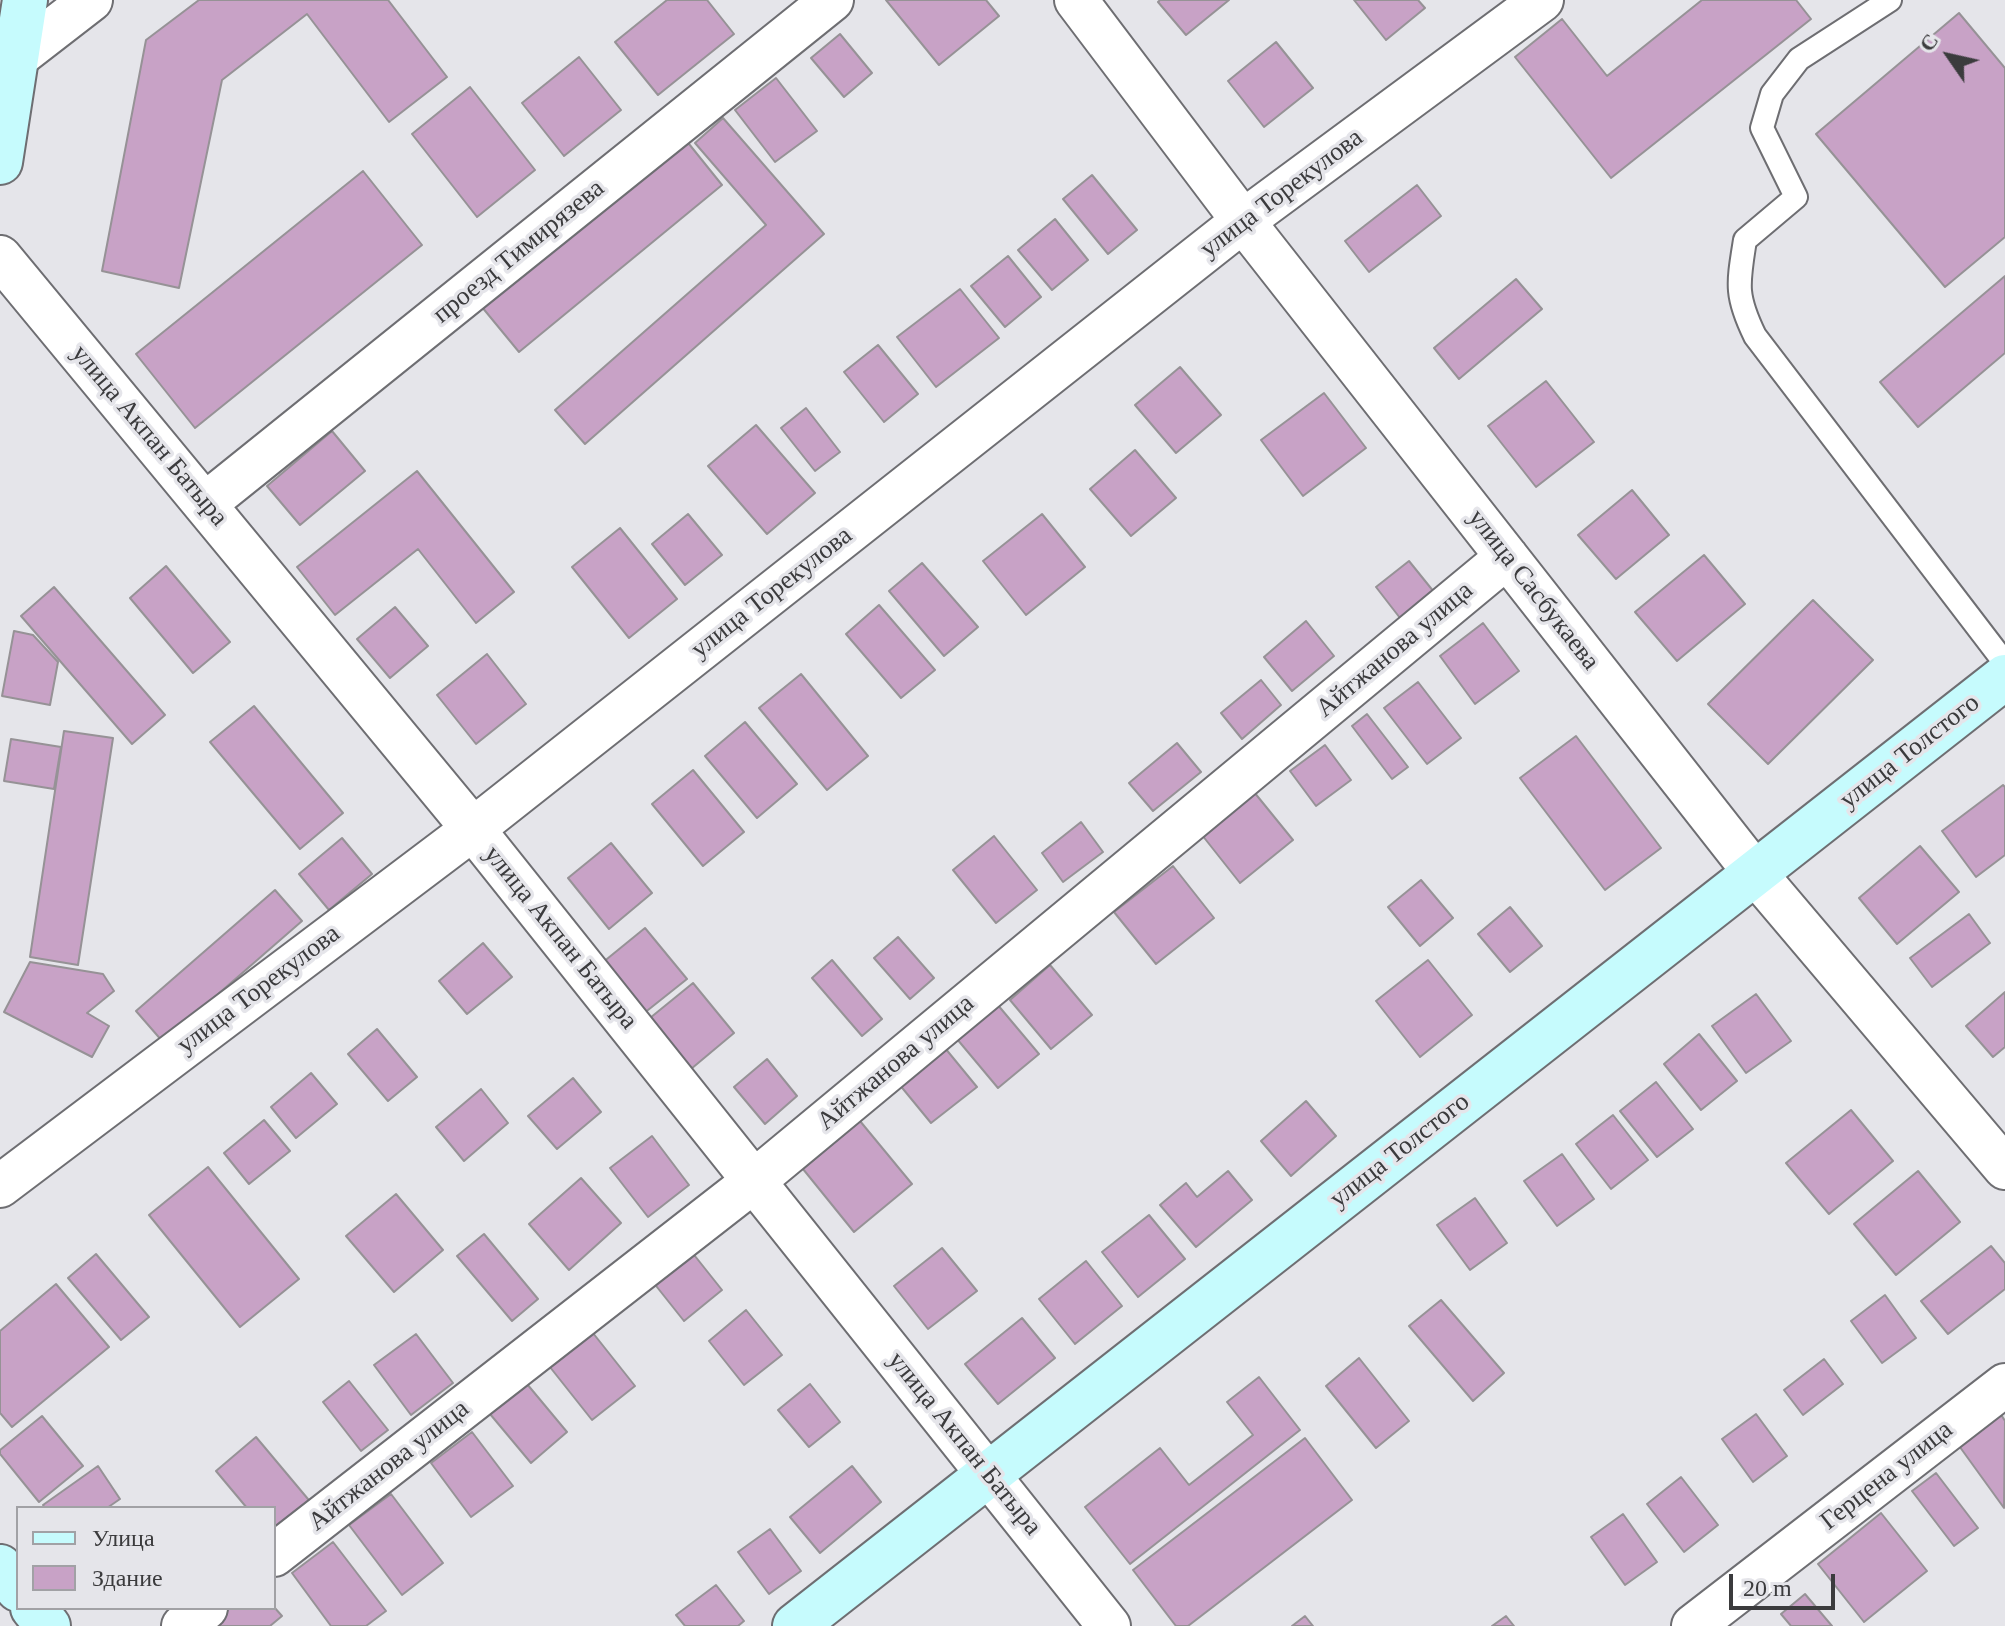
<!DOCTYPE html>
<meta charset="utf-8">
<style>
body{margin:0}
#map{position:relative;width:2005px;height:1626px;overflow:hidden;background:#e5e5ea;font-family:Georgia,serif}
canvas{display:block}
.legend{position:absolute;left:16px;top:1506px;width:260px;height:104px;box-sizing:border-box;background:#e5e5ea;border:2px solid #a1a1a5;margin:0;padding:10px 14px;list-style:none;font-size:24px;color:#3b3b3d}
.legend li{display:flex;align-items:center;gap:16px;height:40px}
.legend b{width:40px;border:2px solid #a1a1a5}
.north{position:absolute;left:1909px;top:16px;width:80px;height:80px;-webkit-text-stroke:6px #e5e5ea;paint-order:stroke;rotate:304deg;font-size:22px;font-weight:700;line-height:32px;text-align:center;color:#3b3b3d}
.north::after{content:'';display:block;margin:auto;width:28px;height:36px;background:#3b3b3d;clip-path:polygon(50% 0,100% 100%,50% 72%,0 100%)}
.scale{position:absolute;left:1729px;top:1574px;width:106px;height:36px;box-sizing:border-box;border:4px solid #3b3b3d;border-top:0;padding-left:10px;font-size:24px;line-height:28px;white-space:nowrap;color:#3b3b3d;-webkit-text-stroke:6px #e5e5ea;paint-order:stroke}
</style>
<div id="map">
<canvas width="2005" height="1626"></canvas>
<ul class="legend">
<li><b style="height:10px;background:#c6fbfd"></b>Улица</li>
<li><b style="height:22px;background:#c8a2c6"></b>Здание</li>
</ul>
<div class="north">С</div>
<div class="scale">20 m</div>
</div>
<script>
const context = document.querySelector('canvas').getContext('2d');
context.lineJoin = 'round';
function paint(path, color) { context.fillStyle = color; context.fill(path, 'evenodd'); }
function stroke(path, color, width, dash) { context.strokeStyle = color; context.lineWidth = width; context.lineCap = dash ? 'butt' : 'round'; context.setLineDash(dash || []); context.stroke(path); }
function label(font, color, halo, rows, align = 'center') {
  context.font = font + ' Georgia,serif'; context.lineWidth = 7; context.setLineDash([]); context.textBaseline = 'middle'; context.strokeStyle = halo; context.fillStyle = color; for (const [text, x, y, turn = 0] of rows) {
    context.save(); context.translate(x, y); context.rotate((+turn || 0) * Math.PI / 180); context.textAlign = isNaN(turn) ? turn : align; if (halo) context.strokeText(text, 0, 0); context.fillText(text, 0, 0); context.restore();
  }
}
const building = new Path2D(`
 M199,0h189l59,77 -58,45 -82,-108 -85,66 -43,208 -77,-17 44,-231z
 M667,0h40l27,34 -76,61 -43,-53z
 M886,0h100l13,16 -60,49z
 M1160,0h69l-43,35 -28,-33z
 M1354,0h64l7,8 -39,32z
 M1702,0h94l15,19 -200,159 -96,-121 47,-38 45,57z
 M1959,13l46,55v169l-60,50 -129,-153z
 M840,34l32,39 -28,24 -33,-39z
 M1276,42l37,46 -49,39 -36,-46z
 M579,57l42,53 -57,46 -42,-53z
 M776,78l41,53 -42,31 -40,-52z
 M470,87l65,83 -58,47 -65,-83z
 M723,118l101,116 -239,210 -30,-34 211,-185 -71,-82z
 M681,134l41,51 -203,167 -42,-51z
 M363,171l59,74 -227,183 -59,-74z
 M1092,175l45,55 -29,24 -45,-55z
 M1417,185l24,31 -72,56 -24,-31z
 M1055,219l33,41 -36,30 -34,-40z
 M1008,256l33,41 -36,30 -34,-41z
 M2005,276v77l-87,74 -38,-45z
 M1516,279l26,30 -83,70 -25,-31z
 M960,289l39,49 -63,49 -39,-50z
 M878,345l40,49 -34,28 -40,-50z
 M1180,367l41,48 -45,38 -41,-48z
 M1546,381l48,61 -58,45 -48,-61z
 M1324,393l42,55 -63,48 -42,-56z
 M806,408l34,44 -25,19 -34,-43z
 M756,425l59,68 -48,41 -59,-68z
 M332,431l33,40 -65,54 -33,-39z
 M1135,450l41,48 -45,38 -41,-47z
 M417,471l97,121 -38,31 -58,-74 -83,66 -38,-48z
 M1632,490l37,45 -53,44 -38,-44z
 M688,514l34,41 -37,30 -33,-41z
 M1042,514l43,53 -59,48 -43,-54z
 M620,528l57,71 -48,39 -57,-71z
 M1704,555l41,49 -68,57 -42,-49z
 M1409,561l25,31 -34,26 -24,-31z
 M922,563l56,64 -34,29 -55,-65z
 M166,566l64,76 -37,31 -63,-75z
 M54,587l111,128 -33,29 -111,-128z
 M1813,600l60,60 -105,104 -60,-60z
 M879,605l56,65 -34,28 -55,-64z
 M395,607l33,39 -38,32 -33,-39z
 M1306,621l28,35 -42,35 -28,-34z
 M1483,623l36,48 -44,33 -35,-48z
 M14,631l19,4 25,27 -8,43 -48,-9z
 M487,654l39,50 -50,40 -39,-49z
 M801,674l67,82 -41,34 -68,-82z
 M1261,680l20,25 -39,34 -21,-26z
 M1418,682l43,56 -34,26 -43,-56z
 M254,706l89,107 -43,36 -90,-107z
 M1367,714l41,53 -16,12 -40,-53z
 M745,722l52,62 -40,34 -52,-62z
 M64,731l49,7 -35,227 -48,-8z
 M1576,736l85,112 -56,42 -85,-112z
 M11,739l50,8 -7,42 -50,-8z
 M1177,743l24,29 -48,39 -24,-28z
 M1325,745l26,35 -35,26 -26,-35z
 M693,770l51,62 -41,34 -51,-62z
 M2003,785l2,2v68l-29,22 -34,-46z
 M1254,792l39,48 -53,43 -38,-48z
 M1081,822l22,30 -40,30 -21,-29z
 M994,836l43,54 -41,33 -43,-53z
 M342,838l30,36 -43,36 -30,-36z
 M611,843l41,50 -43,36 -41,-51z
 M1920,846l39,46 -62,52 -38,-46z
 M1173,866l41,52 -58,46 -42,-52z
 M1421,880l32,38 -33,28 -32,-39z
 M275,890l27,31 -139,121 -27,-31z
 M1510,907l32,39 -32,26 -32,-38z
 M1969,914l21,29 -58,44 -22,-29z
 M645,928l42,51 -44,35 -41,-51z
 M898,937l36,41 -24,21 -36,-41z
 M483,943l29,34 -45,37 -28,-33z
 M832,960l50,59 -20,17 -50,-58z
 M1428,960l44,55 -52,42 -44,-56z
 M30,962l73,12 11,17 -27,22 22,13 -17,31 -88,-45z
 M1050,965l42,50 -41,34 -41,-49z
 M693,983l41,50 -43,36 -41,-51z
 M2005,992v55l-12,10 -27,-31z
 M1756,994l35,47 -45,32 -34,-47z
 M997,1004l42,50 -41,34 -41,-49z
 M377,1029l40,48 -29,24 -40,-47z
 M1699,1034l38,47 -36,29 -37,-46z
 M945,1048l32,39 -46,36 -32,-39z
 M767,1059l30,37 -32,28 -31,-37z
 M311,1073l26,31 -41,34 -25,-31z
 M573,1078l28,34 -44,37 -29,-33z
 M1656,1082l37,47 -36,28 -37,-46z
 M481,1089l27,34 -44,38 -28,-34z
 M1306,1101l30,35 -45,40 -30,-35z
 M1851,1110l42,51 -64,53 -43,-51z
 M1613,1115l35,45 -37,29 -35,-45z
 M264,1120l26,31 -41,33 -25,-31z
 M860,1121l52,63 -58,48 -51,-63z
 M652,1136l37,49 -41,32 -38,-49z
 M1562,1154l32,45 -37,27 -33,-45z
 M208,1167l91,112 -59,48 -91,-112z
 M1228,1171l24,29 -56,47 -36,-42 26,-22 11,14z
 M1918,1171l42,51 -64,53 -42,-51z
 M581,1178l40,45 -52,47 -40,-46z
 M396,1194l47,56 -49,42 -48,-56z
 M1475,1198l32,45 -37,27 -33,-45z
 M1149,1215l36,44 -47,38 -36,-45z
 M484,1234l54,65 -26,22 -55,-65z
 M687,1246l35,44 -38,31 -35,-44z
 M1991,1246l14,17v26l-57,45 -27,-33z
 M942,1248l35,43 -49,38 -34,-43z
 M96,1254l53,63 -28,23 -53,-62z
 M1086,1261l36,45 -47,38 -36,-45z
 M56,1284l53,63 -97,80 -12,-14v-82z
 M1885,1295l31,43 -34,25 -31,-42z
 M1441,1300l63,73 -31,28 -64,-75z
 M746,1310l36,45 -38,30 -35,-44z
 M1022,1318l33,40 -57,46 -33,-40z
 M585,1323l50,63 -43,34 -50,-63z
 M416,1334l37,49 -42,32 -37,-50z
 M1359,1358l50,63 -33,27 -50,-62z
 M1824,1359l19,25 -40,31 -19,-25z
 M1259,1377l41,53 -170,134 -45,-57 75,-59 29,37 64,-50 -26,-33z
 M522,1378l45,54 -36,31 -46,-55z
 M349,1381l39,49 -27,21 -38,-49z
 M810,1384l30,38 -31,25 -31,-37z
 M2000,1413l5,8 -1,87 -47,-65z
 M1756,1414l31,42 -34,26 -31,-43z
 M42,1416l41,50 -44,36 -39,-48v-4z
 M472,1432l41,54 -42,31 -40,-54z
 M256,1437l57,68 -39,34v-31h-27l-31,-37z
 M1305,1438l47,62 -164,126h-12l-43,-56z
 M98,1466l22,33 -13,9h-62l-2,-3z
 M852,1466l29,36 -61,51 -30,-36z
 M1936,1473l42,55 -24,18 -42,-55z
 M1681,1477l37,48 -34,27 -37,-48z
 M391,1494l52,69 -41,32 -53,-70z
 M1881,1513l46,58 -63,51 -46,-58z
 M1623,1514l34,48 -32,23 -34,-48z
 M770,1529l31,42 -32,23 -31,-42z
 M333,1542l53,69 -20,15h-35l-39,-53z
 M716,1585l28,36 -6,5h-53l-9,-11z
 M1805,1594l27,32h-41l-10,-12z
 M274,1607l8,9 -12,10h-65l21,-18z
 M1305,1616l8,10h-21z
 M1506,1616l8,10h-22z`);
const lane = new Path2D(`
 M1890,0l-91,59 -27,35 -10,34 34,69 -51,43c-7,44 -10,55 10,96l250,327`);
const street = new Path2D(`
 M1076,0l167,221 512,652 250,295
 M16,58l75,-58
 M0,257l473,572 636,797
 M205,504l627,-504
 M0,1186l473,-357 770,-608 299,-221
 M274,1555l480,-374 753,-624
 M183,1626l23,-18
 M1693,1626l312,-241`);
const secondary = new Path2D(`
 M0,162l25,-162
 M0,1567l18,22
 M33,1608l15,18
 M795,1626l1210,-949`);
const streetNames = [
 ["улица Торекулова",1282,194,-37],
 ["проезд Тимирязева",519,252,-39],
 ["улица Акпан Батыра",149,436,50],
 ["улица Сасбукаева",1533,590,52],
 ["улица Торекулова",772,593,-38],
 ["Айтжанова улица",1395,650,-40],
 ["улица Толстого",1910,752,-38],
 ["улица Акпан Батыра",560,938,51],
 ["улица Торекулова",259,990,-37],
 ["Айтжанова улица",896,1063,-40],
 ["улица Толстого",1400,1151,-38],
 ["улица Акпан Батыра",964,1444,51],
 ["Айтжанова улица",389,1466,-38],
 ["Герцена улица",1887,1476,-38]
];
paint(building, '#c8a2c6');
stroke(building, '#969296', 2);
stroke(lane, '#6e6e72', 26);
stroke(street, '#6e6e72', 46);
stroke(secondary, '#6e6e72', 48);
stroke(lane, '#fff', 22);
stroke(street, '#fff', 42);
stroke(secondary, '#c6fbfd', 44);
label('26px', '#3b3b3d', '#e5e5ea', streetNames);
</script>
